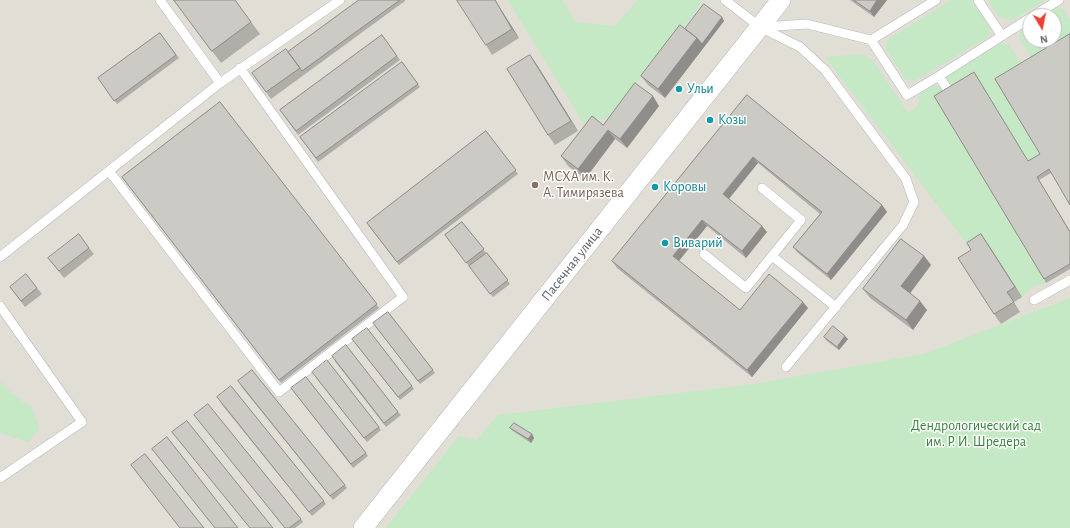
<!DOCTYPE html>
<meta charset="utf-8">
<style>
body{margin:0}
#map{position:relative;width:1070px;height:528px;overflow:hidden;background:#f1efe8;font-family:"Alegreya Sans",sans-serif}
canvas{display:block}
.north{position:absolute;left:1022px;top:8px;width:40px;height:40px;box-sizing:border-box;background:#fff;border:1px solid #bfc1c3;border-radius:50%;rotate:170deg;font-size:11px;font-weight:700;line-height:16px;text-align:center;color:#5f6368}
.north::after{content:'';display:block;margin:auto;width:14px;height:18px;background:#ea4335;clip-path:polygon(50% 0,100% 100%,50% 72%,0 100%)}
</style>
<div id="map">
<canvas width="1070" height="528"></canvas>
<div class="north">N</div>
</div>
<script>
const context = document.querySelector('canvas').getContext('2d');
context.lineJoin = 'round';
function paint(path, color) { context.fillStyle = color; context.fill(path, 'evenodd'); }
function stroke(path, color, width, dash) { context.strokeStyle = color; context.lineWidth = width; context.lineCap = dash ? 'butt' : 'round'; context.setLineDash(dash || []); context.stroke(path); }
function label(font, color, halo, rows, align = 'center') {
  context.font = font + ' "Alegreya Sans",sans-serif'; context.lineWidth = 3; context.setLineDash([]); context.textBaseline = 'middle'; context.strokeStyle = halo; context.fillStyle = color; for (const [text, x, y, turn = 0] of rows) {
    context.save(); context.translate(x, y); context.rotate((+turn || 0) * Math.PI / 180); context.textAlign = isNaN(turn) ? turn : align; if (halo) context.strokeText(text, 0, 0); context.fillText(text, 0, 0); context.restore();
  }
}
const education = new Path2D(`
 M0,0h1070v528h-1070zM1030,16h24v24h-24z`);
const green = new Path2D(`
 M508,0h54l14,22 39,4 23,-26h62l1,2 -7,12 -87,104 -24,5z
 M951,0h20l19,28 -2,9 -74,44 -9,-2 -19,-30 1,-9z
 M988,0h57l-32,20 -14,-3z
 M1056,7l7,2 7,11v19l-37,22 -14,-23 1,-8 10,-6v16h24v-24h-12z
 M1000,43l9,2 14,22 19,90 -12,8 -54,-89 -22,13 -7,-8v-7z
 M861,54l10,4 37,55 10,-7 2,-12 13,-9 6,1 6,8 -9,6 110,183 -14,4 -10,10 -34,-53 -14,9 -149,-196z
 M1070,298v230h-684l73,-92 18,4 21,-25 256,-31 170,-30z
 M0,381l14,14 19,14 6,20 -11,13 -28,-9z`);
const service = new Path2D(`
 M160,0l60,83
 M725,0l35,27 40,20 25,23 81,109 8,23 -11,23 -117,142
 M978,0l24,36
 M1033,16l26,-16
 M761,27l46,-3 64,16 36,55 32,-19 91,-58
 M871,40l65,-40
 M939,76l10,16
 M109,171l170,221 124,-95 -163,-229
 M704,254l42,34 55,-68 -39,-32
 M772,256l64,51
 M0,257l220,-174 120,-83
 M1034,300l36,-20
 M0,306l82,116 -82,56`);
const minor = new Path2D(`
 M363,528l418,-528`);
const wall = new Path2D(`
 M174,0h61l25,34 -39,29z
 M359,0h46v1l-134,98 -19,-26 36,-21z
 M495,0l24,38 -27,17 -6,-10z
 M850,0h37l-13,17z
 M722,17l2,4 -59,77 -17,-13 -7,-9 44,-47z
 M160,33l19,25 -62,46 -19,-26z
 M382,35l18,25 -102,75 -18,-25z
 M402,62l18,25 -102,75 -18,-25z
 M537,65l41,66 -23,14 -7,-10z
 M747,95l135,110 5,7 -56,68 -33,-27 -5,-6 27,-33 -62,-51 -29,36 38,33 -21,26 -39,-32 -28,35 61,49 68,-2 -56,69 -135,-109 -5,-7z
 M220,102l159,206 -98,75 -159,-206z
 M659,106l-32,42 -12,-9 -30,40 -17,-13 -7,-10 42,-31z
 M486,131l32,43 -119,91 -32,-42z
 M1040,154l11,19 -12,7 31,51v38l-24,14 -2,-4 -16,-118z
 M462,222l24,31 -17,13 -24,-31z
 M981,234l41,63 -8,5 6,10 -19,12 -7,-10 -23,-64z
 M89,248l5,6 -30,24 -16,-20z
 M487,253l23,31 -17,13 -24,-31z
 M924,256l7,9 -21,28 17,17 -14,20 -43,-32 -7,-9z
 M10,287l27,1 5,6 -17,13z
 M388,312l47,61 -15,11 -47,-61z
 M824,337l24,2 -9,11 -12,-9z
 M355,343l57,43 2,3 -14,11z
 M334,360l64,52 3,3 -15,12z
 M314,375l65,52 2,3 -14,12z
 M240,385l105,100 2,3 -14,12z
 M294,392l72,61 2,3 -15,12z
 M219,401l105,100 2,3 -14,12z
 M510,428l22,6 2,4 -3,5 -18,-12z
 M301,519l2,3 -8,6h-11z`);
const shadedWall = new Path2D(`
 M495,0l24,38 -7,-9z
 M877,0h10l-13,17 -4,-6z
 M722,17l2,4 -59,77 -7,-9 39,-51z
 M530,55l7,10 41,66 -7,-10z
 M653,96l6,10 -32,42 -7,-9z
 M608,130l7,9 -30,40 -7,-10z
 M753,157l5,6 -31,38 -4,-7z
 M882,205l5,7 -56,68 -4,-6z
 M702,220l5,6 -30,37 -4,-7z
 M762,226l5,6 -21,26 -4,-7z
 M981,234l7,10 34,53 -7,-10z
 M924,256l7,9 -23,31 -7,-10z
 M920,301l7,9 -14,20 -7,-10z
 M803,302l5,6 -56,69 -5,-7z
 M845,336l3,3 -9,11 -2,-3z
 M532,434l2,4 -3,5 -3,-4z`);
const building = new Path2D(`
 M174,0h61l16,22 -39,29z
 M359,0h41l-98,71 -14,-19z
 M457,0h38l17,29 -26,16z
 M854,0h23l-7,11z
 M704,4l18,13 -20,27 -5,-6 -12,-9z
 M680,25l17,13 -39,51 -17,-13z
 M160,33l16,22 -62,46 -16,-23z
 M1070,34v171l-21,-36 -12,8 33,55v32l-26,15 -110,-183 40,-24 54,89 12,-7 -45,-75z
 M382,35l15,21 -101,75 -16,-21z
 M286,49l14,19 -34,24 -14,-19z
 M530,55l41,66 -23,14 -41,-66z
 M402,62l16,22 -102,74 -16,-21z
 M635,83l18,13 -33,43 -12,-9 -30,39 -17,-13 31,-40 11,9z
 M747,95l135,110 -55,69 -34,-27 29,-35 -69,-55 -30,37 39,32 -20,25 -40,-31 -29,36 67,54 29,-36 34,28 -56,68 -135,-109z
 M220,102l157,202 -98,76 -157,-203z
 M486,131l30,39 -119,92 -30,-39z
 M462,222l22,27 -18,14 -21,-28z
 M79,234l10,14 -30,23 -11,-13z
 M981,234l34,53 -8,5 7,10 -20,12 -36,-56 13,-8 -4,-7z
 M901,239l23,17 -23,30 19,15 -14,19 -43,-31z
 M487,253l21,27 -18,14 -21,-28z
 M26,274l11,14 -16,13 -11,-14z
 M388,312l45,58 -15,11 -45,-58z
 M833,326l12,10 -8,11 -13,-10z
 M367,328l45,58 -14,11 -46,-58z
 M346,345l52,67 -14,11 -52,-67z
 M327,360l52,67 -15,11 -52,-66z
 M252,370l93,115 -15,11 -92,-115z
 M306,377l60,76 -15,11 -60,-76z
 M231,386l93,115 -15,11 -92,-115z
 M208,404l93,115 -12,9h-4l-91,-113z
 M187,421l86,107h-23l-78,-96z
 M514,423l18,11 -4,5 -18,-11z
 M167,437l71,91h-23l-63,-79z
 M145,454l59,74h-24l-49,-63z`);
const markers = [
 [679,89,4,"#0f9aa8"],
 [710,120,4,"#0f9aa8"],
 [535,185,4,"#8d6e63"],
 [655,187,4,"#0f9aa8"],
 [665,243,4,"#0f9aa8"]
];
const cultureNames = [
 ["Ульи",687,89],
 ["Козы",718,120],
 ["Коровы",663,187],
 ["Виварий",673,243]
];
const educationNames = [
 ["МСХА им. К.",543,177],
 ["А. Тимирязева",543,193]
];
const streetNames = [
 ["Пасечная улица",572,264,-52]
];
const parkNames = [
 ["Дендрологический сад",976,426],
 ["им. Р. И. Шредера",976,442]
];
paint(education, '#e1ded6');
paint(green, '#c5e8c5');
stroke(service, '#b5b8bc', 10);
stroke(minor, '#b5b8bc', 20);
stroke(service, '#fff', 9);
stroke(minor, '#fff', 19);
paint(wall, '#afaea9');
paint(shadedWall, '#8f8d8a');
paint(building, '#cccac5');
stroke(building, '#8f8d8a', 1);
for (const [x, y, r, color] of markers) { const dot = new Path2D(); dot.arc(x, y, r, 0, 2 * Math.PI); context.fillStyle = color; context.fill(dot); stroke(dot, '#fff', 1.5); }
label('14px', '#0d838f', '#fff', cultureNames, 'left');
label('14px', '#785e54', '#fff', educationNames, 'left');
label('14px', '#5f6368', '#fff', streetNames);
label('14px', '#348238', '#fff', parkNames);
</script>
